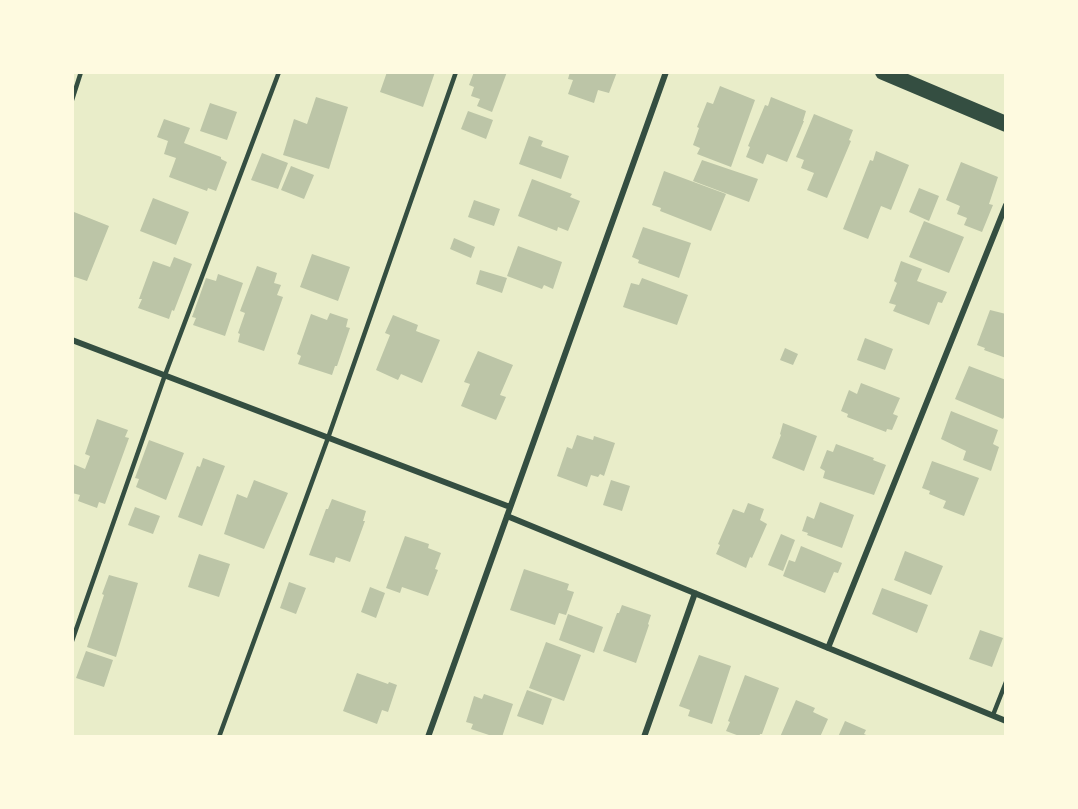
<!DOCTYPE html>
<style>
body{margin:0}
#map{position:relative;width:1078px;height:809px;overflow:hidden;background:#e9edc9;font-family:"Golos Text",sans-serif}
canvas{display:block}
.frame{position:absolute;inset:0;border:74px solid #fefae0;pointer-events:none}
</style>
<div id="map">
<canvas width="1078" height="809"></canvas>
<div class="frame"></div>
</div>
<script>
const context = document.querySelector('canvas').getContext('2d');
context.lineJoin = 'round';
function paint(path, color) { context.fillStyle = color; context.fill(path, 'evenodd'); }
function stroke(path, color, width, dash) { context.strokeStyle = color; context.lineWidth = width; context.lineCap = dash ? 'butt' : 'round'; context.setLineDash(dash || []); context.stroke(path); }
const building = new Path2D(`
 M387,72h48l-12,35 -43,-15z
 M474,72h33l-15,40 -15,-6 3,-7 -9,-3 3,-9 -5,-2z
 M570,72h47l-8,21 -11,-3 -4,13 -26,-9 5,-14 -5,-1z
 M720,86l35,14 -24,67 -34,-13 3,-6 -7,-3 6,-17 -2,-1 10,-25 6,2z
 M316,97l32,10 -19,62 -46,-14 11,-36 13,5z
 M771,97l35,14 -3,10h1l-17,41 -20,-8 -4,10 -17,-7 4,-10 -2,-1 17,-41 3,1z
 M210,103l27,9 -10,28 -27,-9z
 M468,111l25,9 -7,19 -25,-10z
 M814,114l39,16 -4,10 2,1 -24,57 -20,-8 7,-17 -13,-5 3,-8 -8,-3z
 M164,119l26,9 -6,15 37,14v2l6,3 -11,29 -8,-3 -1,3 -38,-14 7,-19 -12,-4 4,-13 -11,-4z
 M529,136l14,5 -2,5 28,10 -8,23 -42,-15z
 M876,151l33,14 -18,45 -10,-4 -13,33 -25,-10 27,-69 3,1z
 M262,153l26,10 -10,26 -27,-9z
 M702,160l56,19 -9,23 -56,-21z
 M961,162l37,15 -9,27 4,1 -11,27 -18,-7 3,-7 -10,-4 3,-8 -14,-6z
 M291,166l23,9 -10,24 -23,-9z
 M664,171l62,23 -15,37 -51,-20 1,-3 -9,-3z
 M532,179l40,15 -2,3 10,4 -12,30 -10,-4 -1,4 -39,-15z
 M919,188l20,8 -10,25 -20,-9z
 M153,198l36,14 -13,33 -36,-14z
 M474,200l26,9 -6,17 -26,-9z
 M74,212l35,14 -22,55 -15,-5v-58z
 M924,221l40,16 -15,36 -40,-16z
 M643,227l48,16 -12,35 -41,-15 1,-3 -7,-3z
 M454,238l21,9 -4,11 -21,-9z
 M518,246l44,16 -9,27 -9,-4 -2,4 -35,-13z
 M312,254l38,13 -12,34 -38,-14z
 M174,257l18,7 -18,47 -2,-1 -3,9 -31,-11 4,-9h-3l14,-38 17,6z
 M901,261l21,8 -5,12 30,11 -5,11 -4,-1 -9,23 -36,-14 3,-6 -7,-2 8,-20 -3,-2z
 M257,266l20,7 -3,10 7,2 -4,10 6,2 -19,54 -26,-9 2,-8 -2,-1 7,-20 -5,-2z
 M480,270l27,8 -5,15 -26,-9z
 M218,274l25,9 -18,53 -32,-11 3,-7 -4,-1 14,-39 10,3z
 M642,278l46,17 -11,30 -54,-18 8,-24 8,2z
 M990,310l16,4v44l-22,-8 1,-2 -8,-3z
 M330,313l18,6 -2,8 4,1 -13,38h-2l-3,9 -34,-11 3,-8 -4,-2 14,-40 16,6z
 M393,315l25,10 -2,6 24,9 -18,43 -21,-9 -3,6 -22,-10 14,-35 -5,-2z
 M865,338l28,11 -8,21 -28,-10z
 M785,348l13,6 -5,11 -13,-5z
 M478,351l35,14 -13,30 6,2 -10,23 -35,-14 9,-22 -6,-2z
 M969,366l37,14v33l-3,6 -48,-20z
 M861,383l39,15 -7,16 5,2 -6,14 -5,-1 -1,3 -39,-15 1,-3 -7,-3 8,-21 8,4z
 M951,411l47,19 -5,14 6,3 -8,24 -28,-11 3,-9 -25,-12z
 M97,419l31,11 -3,7 4,1 -24,66 -6,-2 -2,6 -19,-7 2,-6 -8,-2v-26l1,-3 12,5 5,-13 -5,-2z
 M783,423l34,13 -13,35 -32,-13 9,-23 -1,-1z
 M577,435l16,5 1,-4 21,7 -11,33 -4,-2 -2,3 -7,-2 -4,12 -30,-11 10,-29 5,2z
 M149,440l35,13 -18,47 -30,-13 3,-8 -4,-1z
 M836,444l38,14 -1,2 13,5 -12,30 -51,-17 2,-7 -5,-3 7,-18 6,2z
 M203,458l22,8 -23,60 -24,-9 19,-51 3,1z
 M932,461l47,17 -15,38 -21,-8 3,-7 -17,-7 1,-3 -8,-3z
 M254,480l34,13 -24,56 -40,-15 13,-40 10,4z
 M611,480l19,6 -8,25 -19,-6z
 M332,499l34,12 -3,10h2l-15,41 -14,-5 -2,6 -25,-8 17,-46h2z
 M820,502l34,13 -12,33 -35,-13 1,-2 -6,-2 5,-15 7,3z
 M748,503l16,6 -4,11 7,4 -15,34 -2,-1 -4,11 -30,-14 4,-9 -2,-1 15,-35 11,4z
 M135,507l25,9 -7,18 -25,-9z
 M781,534l14,6 -12,31 -15,-6z
 M405,536l24,8 -1,4 13,5 -6,16 3,1 -10,26 -26,-9 -2,6 -14,-5z
 M801,546l41,17 -4,10 -4,-1 -9,21 -42,-17 6,-16 6,2z
 M905,551l38,15 -12,29 -37,-15z
 M199,554l31,10 -11,33 -31,-10z
 M524,569l45,15 -2,6 7,2 -8,23 -7,-2 -4,12 -45,-15z
 M109,575l29,8 -22,74 -29,-10 17,-52 -2,-1z
 M289,582l17,6 -10,26 -16,-6z
 M370,587l15,6 -9,25 -15,-6z
 M882,588l46,17 -11,28 -45,-19z
 M622,605l29,10 -3,9 1,1 -13,38 -33,-12 14,-38h2z
 M568,614l35,13 -9,26 -35,-13z
 M980,630l23,8 -11,29 -23,-8z
 M546,642l35,13 -17,46 -35,-13z
 M86,651l27,9 -9,27 -28,-9z
 M699,655l32,11 -19,58 -24,-8 2,-6 -11,-4z
 M357,673l31,11 1,-2 8,3 -9,27 -6,-2 -5,14 -34,-13z
 M745,675l34,13 -17,46h-2l-1,3h-17l-16,-6 4,-9 -2,-1z
 M527,690l25,9 -9,26 -26,-9z
 M484,694l29,10 -11,33h-7l-24,-8 2,-5 -7,-2 8,-26 8,3z
 M796,700l19,8 -2,4 15,7 -8,18h-40z
 M845,721l21,9 -2,4 7,3h-33z`);
const service = new Path2D(`
 M72,100l9,-28
 M72,641l93,-266 114,-303
 M993,715l13,-33
 M219,737l109,-299 128,-366`);
const minor = new Path2D(`
 M72,340l438,167
 M507,516l499,205
 M828,648l178,-443
 M428,737l238,-665
 M644,737l51,-144`);
const trunk = new Path2D(`
 M883,72l123,52`);
paint(building, '#bcc5a7');
stroke(service, '#344e41', 4.5);
stroke(minor, '#344e41', 6);
stroke(trunk, '#344e41', 16);
</script>
